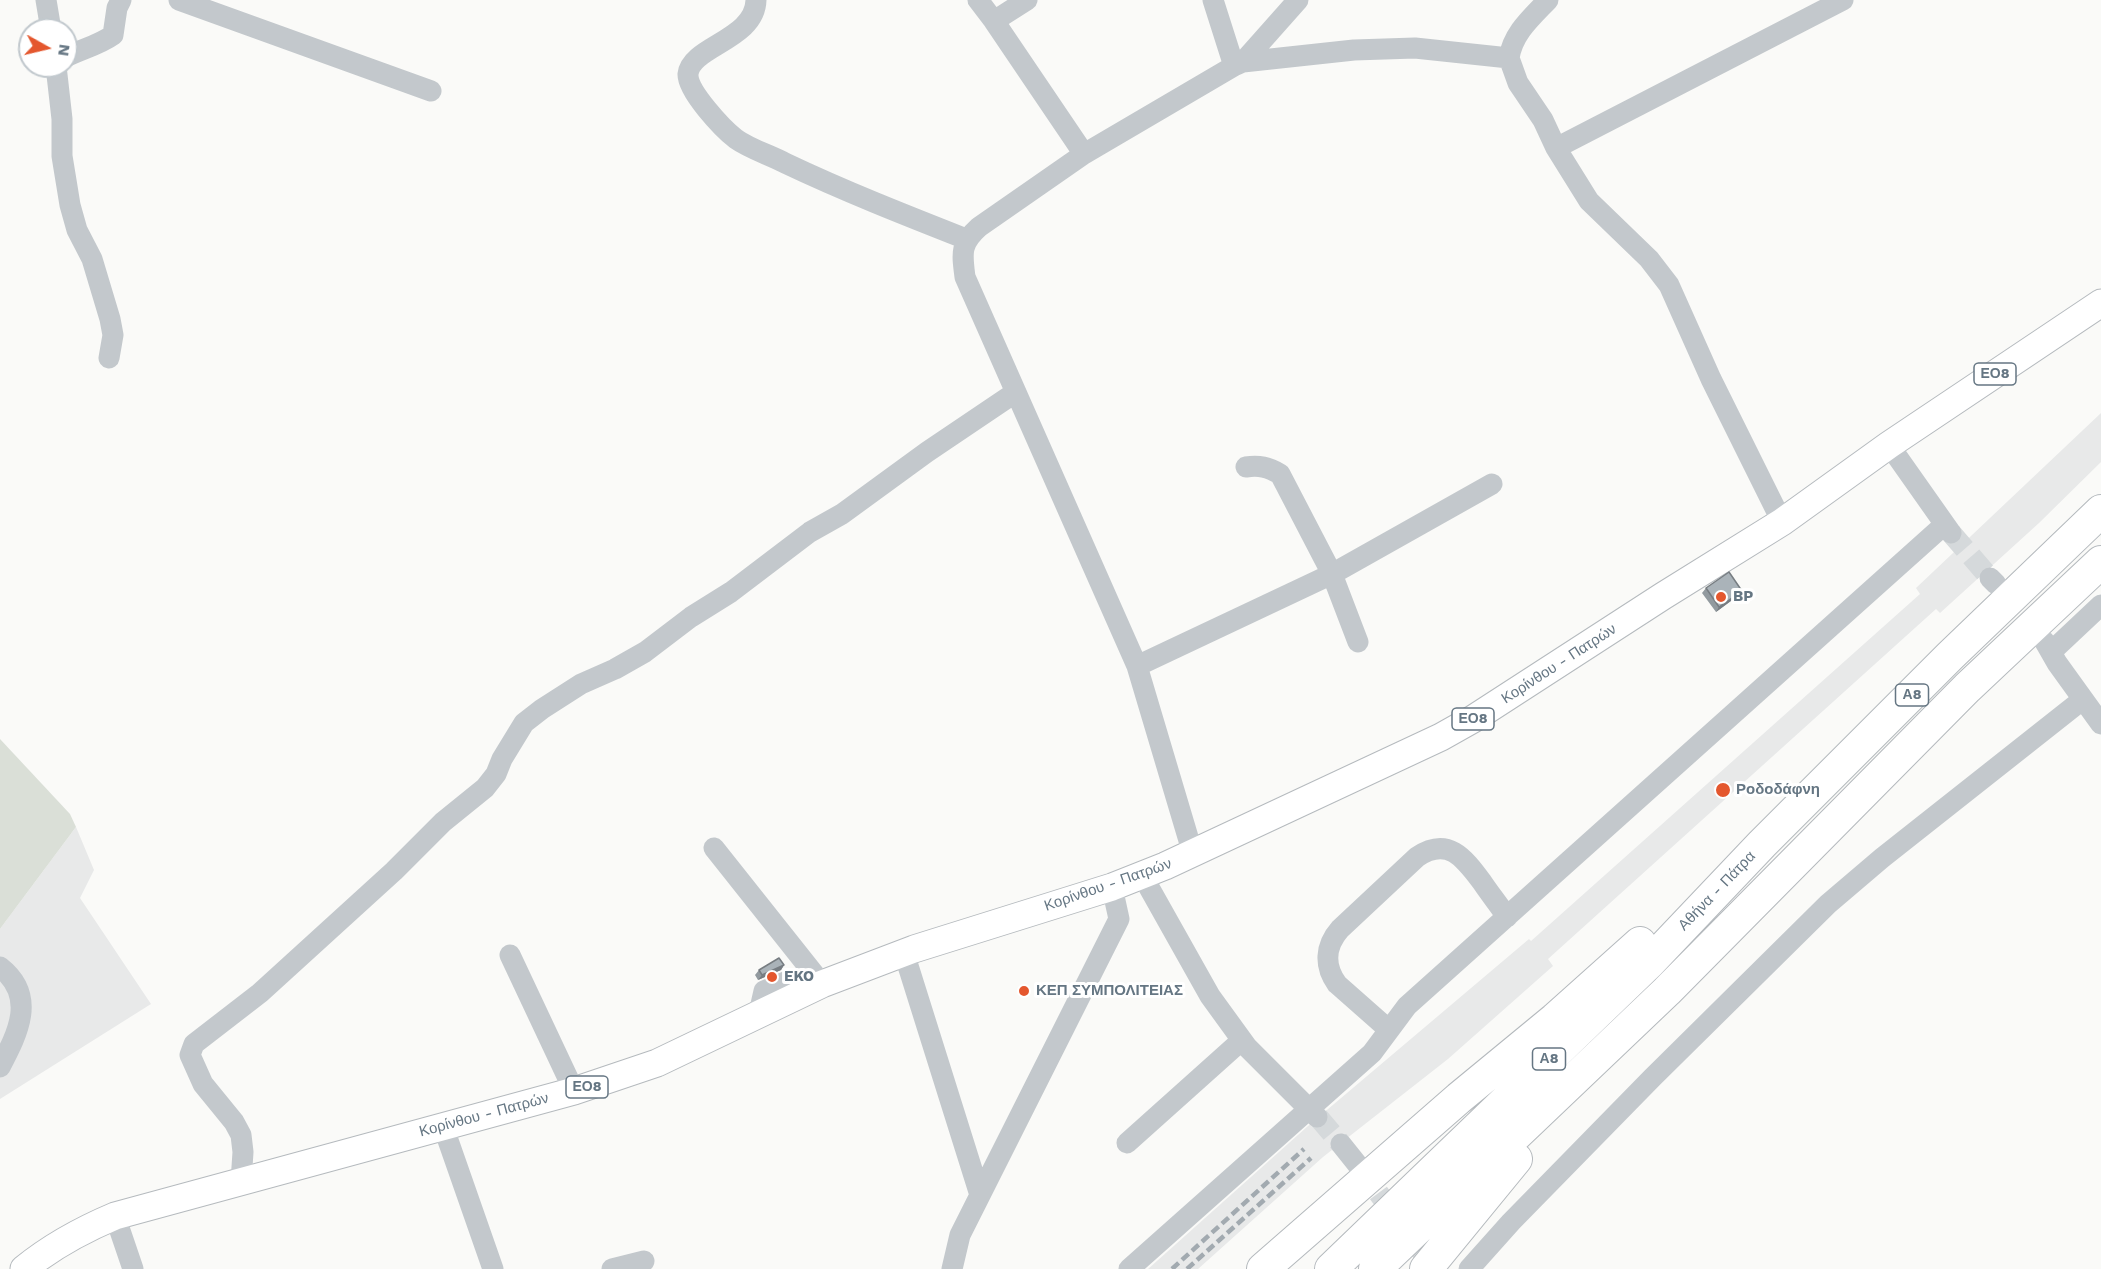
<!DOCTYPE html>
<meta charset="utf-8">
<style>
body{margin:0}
#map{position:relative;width:2101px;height:1269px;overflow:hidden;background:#fafaf8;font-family:"Work Sans",sans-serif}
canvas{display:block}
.north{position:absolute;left:18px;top:18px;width:60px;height:60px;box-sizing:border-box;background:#fff;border:2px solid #c1c8cd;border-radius:50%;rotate:98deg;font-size:16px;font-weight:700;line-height:24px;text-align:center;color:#657683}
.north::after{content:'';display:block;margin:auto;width:21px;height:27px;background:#e4572e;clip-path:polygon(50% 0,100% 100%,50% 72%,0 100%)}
</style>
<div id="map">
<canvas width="2101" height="1269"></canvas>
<div class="north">N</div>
</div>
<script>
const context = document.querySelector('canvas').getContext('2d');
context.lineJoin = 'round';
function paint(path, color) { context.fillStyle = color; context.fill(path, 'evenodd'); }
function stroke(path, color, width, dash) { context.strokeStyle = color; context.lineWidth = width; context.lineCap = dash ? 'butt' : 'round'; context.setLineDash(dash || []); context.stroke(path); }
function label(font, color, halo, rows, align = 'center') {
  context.font = font + ' "Work Sans",sans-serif'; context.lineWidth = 6; context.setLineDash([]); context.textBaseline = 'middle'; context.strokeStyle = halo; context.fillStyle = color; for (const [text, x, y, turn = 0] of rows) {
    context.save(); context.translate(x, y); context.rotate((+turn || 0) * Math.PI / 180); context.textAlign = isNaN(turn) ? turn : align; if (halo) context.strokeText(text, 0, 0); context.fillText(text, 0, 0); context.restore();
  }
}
const built = new Path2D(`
 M2101,413v49l-62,61 -99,90 -4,-4 -388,350 5,7 -105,93 -125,98 -125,112h-50l160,-143 221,-187 2,2 389,-347 -4,-6z
 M76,827l18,43 -14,28 71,106 -151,95v-170z`);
const green = new Path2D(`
 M0,739l70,75 6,13 -76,102z`);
const minorTunnel = new Path2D(`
 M1951,533l39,45
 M1318,1117l23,27
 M1360,1168l74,100`);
const minor = new Path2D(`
 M46,0l5,30
 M179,0l252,91
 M756,0c-1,40 -65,46 -68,74 -1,17 35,55 48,65 14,10 34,16 49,24 59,28 120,52 181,76
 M978,0l16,21 33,-21
 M1213,0l21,66 9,-4 55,-62
 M994,21l90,133 -105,73c-19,17 -17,26 -14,50l172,389 56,188
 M66,57c16,-8 33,-12 47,-22l4,-27 4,-8
 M1509,58c4,-25 22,-40 39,-58
 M1243,62l111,-12 61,-2 94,10 9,25 25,37 13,28 33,53 60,58 20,26 42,94 71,143
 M56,66l6,53v37l8,49 7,25 15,29 18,60 3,16 -4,23
 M1556,148l287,-148
 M1084,154l150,-88
 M1889,445l62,88
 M1246,467c13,-2 22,0 34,7l52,100 26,68
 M1990,578l6,6
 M2045,642l12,21 44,61
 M2051,652l50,-47
 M1137,666l195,-92 160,-90
 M714,848l108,136
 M1142,875l68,121 37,51 70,70
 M904,953l76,242
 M510,955l64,136
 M0,967c37,29 18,66 0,100
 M759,1013l5,-22 26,-11 20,9
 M1388,1029l-51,-45c-13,-18 -12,-38 3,-55l77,-72c31,-21 47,1 65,25 8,12 17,23 25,35
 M443,1126l50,143
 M1127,1143l115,-103
 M1341,1144l16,20
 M241,1182l2,-30 -2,-17 -7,-13 -31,-38 -13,-29 4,-11 66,-51 134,-122 49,-49 42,-34 11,-14 6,-15 22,-36 18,-14 39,-25 34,-15 30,-17 46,-35 40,-25 79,-60 32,-18 85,-62 89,-60
 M115,1216l18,53
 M612,1269l32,-8
 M952,1269l8,-34 159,-316 -7,-32
 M1129,1269l243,-216 35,-47 537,-481
 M1469,1269l42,-47 141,-144 176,-174 54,-46 200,-158`);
const major = new Path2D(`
 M24,1269c28,-23 58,-39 91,-53l459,-125 83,-28 165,-79 92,-35 198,-62 53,-21 276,-129 32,-18 190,-123 119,-74 107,-77 212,-142`);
const highway = new Path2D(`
 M1263,1269l196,-171 96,-79 85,-76
 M1331,1269l318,-306 113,-119 188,-188 151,-145
 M1375,1269l292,-278 300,-303 134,-126
 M1426,1269l90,-110`);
const rail = new Path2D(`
 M1172,1269l132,-120
 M1187,1269l124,-111`);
const wall = new Path2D(`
 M1706,588l33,7 -23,17 -14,-19z
 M784,965l-3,5 -23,10 -3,-5 4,-5z`);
const shadedWall = new Path2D(`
 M1742,591l-3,4 -23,17 3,-5z
 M784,965l-3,5 -23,10 4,-5z`);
const building = new Path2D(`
 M1729,572l13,19 -23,16 -13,-19z
 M779,958l5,7 -22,10 -3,-5z`);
const markers = [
 [1721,597,6,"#e4572e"],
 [1723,790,8,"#e4572e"],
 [772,977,6,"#e4572e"],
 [1024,991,6,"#e4572e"]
];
const shields = [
 [1995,374,42],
 [1912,695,33],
 [1473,719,42],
 [1549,1059,33],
 [587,1087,42]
];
const shieldNames = [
 ["ΕΟ8",1995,374],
 ["Α8",1912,695],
 ["ΕΟ8",1473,719],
 ["Α8",1549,1059],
 ["ΕΟ8",587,1087]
];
const poiNames = [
 ["BP",1733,597],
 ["Ροδοδάφνη",1736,790],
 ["EKO",784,977],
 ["ΚΕΠ ΣΥΜΠΟΛΙΤΕΙΑΣ",1036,991]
];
const streetNames = [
 ["Κορίνθου - Πατρών",1559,664,-33],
 ["Κορίνθου - Πατρών",1108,885,-19],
 ["Αθήνα - Πάτρα",1717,891,-46],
 ["Κορίνθου - Πατρών",484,1115,-15]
];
paint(built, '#e8e9e9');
paint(green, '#dadfd7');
stroke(minorTunnel, '#d5d9db', 21, [21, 10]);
stroke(major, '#b5babe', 29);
stroke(highway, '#b4b9bd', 34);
stroke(minor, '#c3c8cc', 21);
stroke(major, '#fff', 27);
stroke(highway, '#fff', 32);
stroke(rail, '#a2aab0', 4.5, [9, 4.5]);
paint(wall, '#929a9f');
paint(shadedWall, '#777d82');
paint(building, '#aab3b9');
stroke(building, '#777d82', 1.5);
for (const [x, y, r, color] of markers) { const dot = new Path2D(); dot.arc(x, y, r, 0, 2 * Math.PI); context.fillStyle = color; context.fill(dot); stroke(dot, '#fff', 2); }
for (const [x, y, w] of shields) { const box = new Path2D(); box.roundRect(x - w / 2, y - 11, w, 22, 4.5); context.fillStyle = '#fff'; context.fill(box); stroke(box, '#657683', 1.5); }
label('bold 14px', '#657683', null, shieldNames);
label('bold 15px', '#657683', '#fff', poiNames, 'left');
label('15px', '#657683', '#fff', streetNames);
</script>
